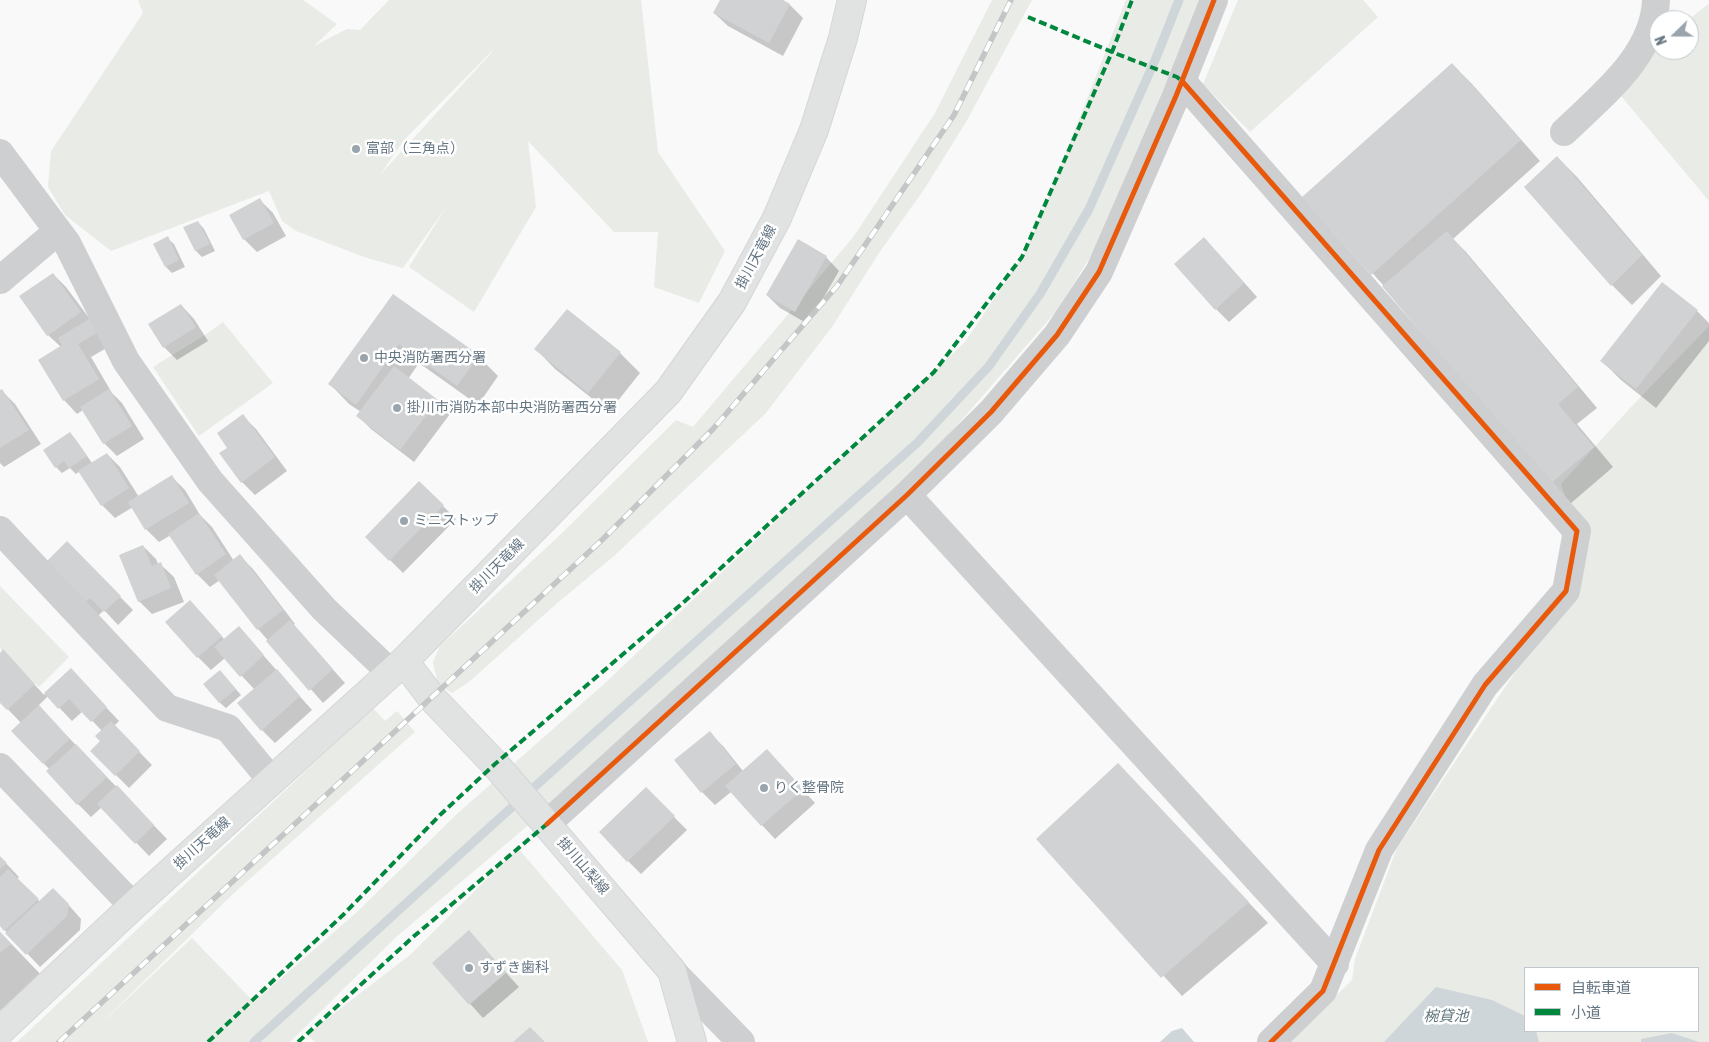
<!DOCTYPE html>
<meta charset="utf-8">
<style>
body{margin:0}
#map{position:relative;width:1709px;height:1042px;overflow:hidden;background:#f9f9f9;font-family:"Asap Condensed","Noto Sans JP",sans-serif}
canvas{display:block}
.legend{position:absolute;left:1524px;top:967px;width:175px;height:65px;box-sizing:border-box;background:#fff;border:1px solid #c1c8cd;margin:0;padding:6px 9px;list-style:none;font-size:15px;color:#657683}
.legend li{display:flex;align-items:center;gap:10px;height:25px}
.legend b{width:25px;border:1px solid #c1c8cd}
.north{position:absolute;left:1649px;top:10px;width:50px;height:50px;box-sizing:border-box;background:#fff;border:1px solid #c1c8cd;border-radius:50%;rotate:248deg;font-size:14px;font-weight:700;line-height:20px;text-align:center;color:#657683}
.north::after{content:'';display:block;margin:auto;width:18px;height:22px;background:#99a4ac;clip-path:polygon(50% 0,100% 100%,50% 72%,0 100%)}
</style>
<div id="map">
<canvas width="1709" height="1042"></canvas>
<ul class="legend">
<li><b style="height:6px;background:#e8590c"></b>自転車道</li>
<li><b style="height:6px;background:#00873e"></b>小道</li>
</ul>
<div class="north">N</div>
</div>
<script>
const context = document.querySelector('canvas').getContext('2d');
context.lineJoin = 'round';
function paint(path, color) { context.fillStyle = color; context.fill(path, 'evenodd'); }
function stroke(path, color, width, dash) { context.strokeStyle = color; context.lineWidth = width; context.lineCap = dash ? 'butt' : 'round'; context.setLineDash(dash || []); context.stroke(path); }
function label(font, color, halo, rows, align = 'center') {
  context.font = font + ' "Asap Condensed","Noto Sans JP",sans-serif'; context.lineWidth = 5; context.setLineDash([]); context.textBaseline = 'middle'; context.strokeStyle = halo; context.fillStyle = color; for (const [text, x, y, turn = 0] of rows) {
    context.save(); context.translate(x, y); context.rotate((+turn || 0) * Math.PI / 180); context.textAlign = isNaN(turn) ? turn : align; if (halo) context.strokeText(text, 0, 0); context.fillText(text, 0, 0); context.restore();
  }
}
const green = new Path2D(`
 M138,0h165l34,24 -23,22 33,-17 13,1 29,-30h252l17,152 67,99 -26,52 -45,-16 4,-55h-44l-86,-91 8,66 -62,105 -65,-45 37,-60 -43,61 -36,-10 -71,-27 -14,-10 -13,-30 -158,60 -46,-36 -17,-28 3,-36 92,-138zM493,50v1l-113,124 24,-35z
 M992,0h40l-66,122 -41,66 -46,65 -47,74 -67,87 -151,142 -59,49 -86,77 -17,11 -14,-9 -5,-22 7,-16 119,-110 117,-116 17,7 161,-191 81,-123z
 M1126,0h74l-35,91 -56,134 -49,82 -155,178 -347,315 -163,138 -105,104h-273l356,-334 12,13 12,-10 18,21 -181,161 -139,136 97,-91 62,64 103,-90 101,-99 146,-129 361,-342 57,-85 18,-39z
 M1238,0h125l15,17 -128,115 -47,-48z
 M1707,5h2v196l-93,-111 43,-47v7h30l-1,-30z
 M223,322l50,61 -74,53 -46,-69 55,-34z
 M1709,326v716h-420l63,-62 3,-21 42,-111 135,-201 45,-116 -16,-47 70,-77zM1525,968h173v63h-173z
 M0,586l69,71 -30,30 -39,-39z
 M518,848l104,122 26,72h-333l-8,-8 103,-79z`);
const water = new Path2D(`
 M1436,987l56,13 33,16v15h11l3,11h-155z
 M1182,1028l12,14h-34l12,-11z
 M1672,1033l27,9h-58v-3z`);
const shadow = new Path2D(`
 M721,0h59l10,5 13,13 -20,38 -55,-30 -14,-13z
 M1452,64l20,20 68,77 -87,78 13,13 131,156 -20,16 36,43 -43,37 -186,-218 -80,-89z
 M1557,157l20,20 84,99 -29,29 -20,-20z
 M260,200l13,13 13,23 -29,16 -13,-13z
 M198,222l6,7 11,22 -13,6 -6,-6 -11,-23z
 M167,238l7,6 11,23 -13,6 -6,-6z
 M1217,252l40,45 -28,25 -13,-13z
 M826,257l13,14 -31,53 -28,-16 -13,-13z
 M53,274l13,13 44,59 -19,11 21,36 10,10 22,36 -27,17 -13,-13 -21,-33 -6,4 -13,-14 -3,-53 -13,-12 -27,-38z
 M1662,283l35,28 12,12v18l-53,67 -35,-28 -19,-19z
 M393,295l85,61 20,20 -20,29 -59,-42 -11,16 29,22 13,13 -36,48 -43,-33 -13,-13 3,-4 -12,-8 -19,-20z
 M181,305l13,14 14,22 -31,19 -13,-13z
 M567,310l53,43 20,20 -31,39 -54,-43 -19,-20z
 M2,391l13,13 26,40 -37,23 -4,-4v-71z
 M243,416l13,13 31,42 -32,24 -13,-13 -13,-34z
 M70,433l6,7 16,23 15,-9 13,13 19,30 33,-20 13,13 15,25 12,12 22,34 6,-5 13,13 42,55 -2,1 52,58 -22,20 -65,-74 -38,-49 -10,7 -13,-13 -26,-39 -12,7 -13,-13 -13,-22 -18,11 -13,-13 -22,-34 -4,3 -6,-6 -8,5 -6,-6z
 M420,483l36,36 -53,54 -36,-36z
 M67,543l66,67 -15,15 -14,-15 -8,8 -52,-53z
 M143,546l13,13 2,5h2l14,13 10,25 -32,12 -13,-13z
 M203,615l22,25 14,-12 73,82 -37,33 -13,-13 -7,-40 -30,-32 -14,12 -13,-13z
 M0,654l16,10 28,31 27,-25 48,51 -5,5 38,39 -23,23 -37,-37 10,-10v-10l-19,-20 -11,10 -24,-25 -10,10 129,133 -18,17 -47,-49 -11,10 -13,-13 -28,-34 -37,-39 8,-8 -21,-22z
 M226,678l15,17 -15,13 -7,-6z
 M709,733l14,13 20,25 37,-7 35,39 -40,36 -44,-47 -16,13 -13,-13z
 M1137,784l131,139 -86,73 -144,-157z
 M646,789l41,41 -46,44 -13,-13z
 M0,857l19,20 -2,2 23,23h26l15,17 -1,11 -40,37 -40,-42z
 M0,932l45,47 -45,41z
 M469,932l50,55 -36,31 -49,-54z`);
const stream = new Path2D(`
 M254,1042l237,-216 426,-383 72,-77 51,-72 49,-85 67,-151 23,-58`);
const building = new Path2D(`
 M720,0h63l7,4 -21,39 -56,-30z
 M1452,63l69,77 -150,135 -69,-78z
 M1557,156l85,99 -31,31 -87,-99z
 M260,198l14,25 -31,17 -14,-25z
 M198,221l12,23 -15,7 -12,-24z
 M1447,231l131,156 -20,17 36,43 -45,38 -167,-199z
 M168,236l11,24 -14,7 -12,-23z
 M1204,237l40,46 -29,27 -41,-46z
 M798,239l29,17 -32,56 -29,-17z
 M53,273l28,39 -34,24 -28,-40z
 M1662,282l36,28 -62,79 -36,-28z
 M393,294l86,61 -22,31 -58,-42 -43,61 -28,-21z
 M181,304l15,23 -33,21 -15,-24z
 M567,309l54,43 -33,41 -54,-44z
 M89,319l9,13 -20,12 21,35 -36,22 -25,-41 24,-15 -4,-7z
 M394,366l44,34 -38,50 -44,-34z
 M2,389l27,41 -29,18v-58z
 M109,389l23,37 -29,18 -23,-37z
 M243,414l32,43 -34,26 -22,-30 8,-5 -10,-15z
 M70,432l17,24 -18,12 -5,-7 -9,7 -12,-18z
 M107,453l22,35 -28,18 -23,-35z
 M172,475l17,28 -44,27 -17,-28z
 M419,481l25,24 -55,56 -24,-24z
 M199,513l27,41 -30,21 -28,-41z
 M67,541l54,55 -17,16 -14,-14 -8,7 -39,-40z
 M143,545l9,21 9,-4 10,26 -33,14 -19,-47z
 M240,554l43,56 -26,20 -43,-55z
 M190,600l32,36 -25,22 -32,-36z
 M290,620l43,49 -24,22 -43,-50z
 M239,626l25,29 -24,22 -26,-30z
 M3,649l32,35 -28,26 -7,-7v-50z
 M71,668l36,39 -16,15 -22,-23 -11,10 -14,-16z
 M277,669l23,27 -39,35 -24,-28z
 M220,670l16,19 -17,14 -16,-19z
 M39,705l31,34 -27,25 -32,-33z
 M111,721l29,30 -25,25 -25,-25 10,-10 -5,-5z
 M710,731l26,33 -35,29 -27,-33z
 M76,744l31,33 -30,28 -31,-34z
 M767,749l36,40 -42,37 -36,-40z
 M1118,763l131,139 -88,76 -125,-139z
 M117,785l37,40 -19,19 -38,-40z
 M646,787l29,29 -48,46 -28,-30z
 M0,856l7,7 -7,6z
 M8,869l31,30 -35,32 -4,-5v-49z
 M53,888l16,16 -2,12 -41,39 -21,-22z
 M469,930l37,43 -37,32 -37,-42z
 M0,932l11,12 -11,9z
 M530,1027l15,15h-32z`);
const minor = new Path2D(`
 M1182,81l395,450 -11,60 -81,94 -106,165 -56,141 -52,51
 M1564,132c37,-36 90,-76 92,-132
 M0,153l67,90 59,118 84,120 114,128 67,64
 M0,280l58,-49
 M907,495l428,469
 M0,530l167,178 61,20 44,53
 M0,767l133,139
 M547,824l360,-329 84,-83 66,-77 42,-63 77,-176 38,-96
 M672,971l69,71`);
const major = new Path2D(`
 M404,661l28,37 63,66 177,207 20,71
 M0,1031l133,-125 271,-245 264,-269 64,-90 45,-84 37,-88 29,-92 9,-38`);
const rail = new Path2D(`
 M59,1042l544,-503 110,-110 124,-143 117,-171 57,-115`);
const quiet = new Path2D(`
 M1028,17l89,37 60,23 5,4
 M208,1042l135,-127 97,-100 55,-51 190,-163 249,-229 88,-115 90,-205 20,-52
 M298,1042l115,-105 134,-113`);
const cycleway = new Path2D(`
 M1182,81l395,450 -11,60 -81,94 -106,165 -56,141 -52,51
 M547,824l360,-329 84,-83 66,-77 42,-63 77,-176 38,-96`);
const markers = [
 [356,149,5,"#99a4ac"],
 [364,358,5,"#99a4ac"],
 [397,408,5,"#99a4ac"],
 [404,521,5,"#99a4ac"],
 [764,788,5,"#99a4ac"],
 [469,968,5,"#99a4ac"]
];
const poiNames = [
 ["富部（三角点）",366,149],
 ["中央消防署西分署",374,358],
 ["掛川市消防本部中央消防署西分署",407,408],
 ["ミニストップ",414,521],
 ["りく整骨院",774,788],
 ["すずき歯科",479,968]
];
const streetNames = [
 ["掛川天竜線",756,257,-62],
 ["掛川天竜線",497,566,-45],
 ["掛川天竜線",202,843,-42],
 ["掛川山梨線",583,866,49]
];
const waterNames = [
 ["椀貸池",1446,1016]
];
paint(green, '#e8ebe6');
paint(water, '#ced6d9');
paint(shadow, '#0003');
stroke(stream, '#ced6d9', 9);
paint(building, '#d0d2d3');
stroke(major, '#d5d6d7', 30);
stroke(minor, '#cecfd0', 28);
stroke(major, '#e1e2e2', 28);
stroke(rail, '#c3c5c6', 5.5);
stroke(rail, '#fff', 4, [11]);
stroke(quiet, '#00873e', 4, [8, 4]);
stroke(cycleway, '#e8590c', 5);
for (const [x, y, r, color] of markers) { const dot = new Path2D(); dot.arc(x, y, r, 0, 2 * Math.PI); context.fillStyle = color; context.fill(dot); stroke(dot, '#fff', 2); }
label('14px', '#657683', '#fff', poiNames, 'left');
label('14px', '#657683', '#fff', streetNames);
label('italic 15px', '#60757c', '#fff', waterNames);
</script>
